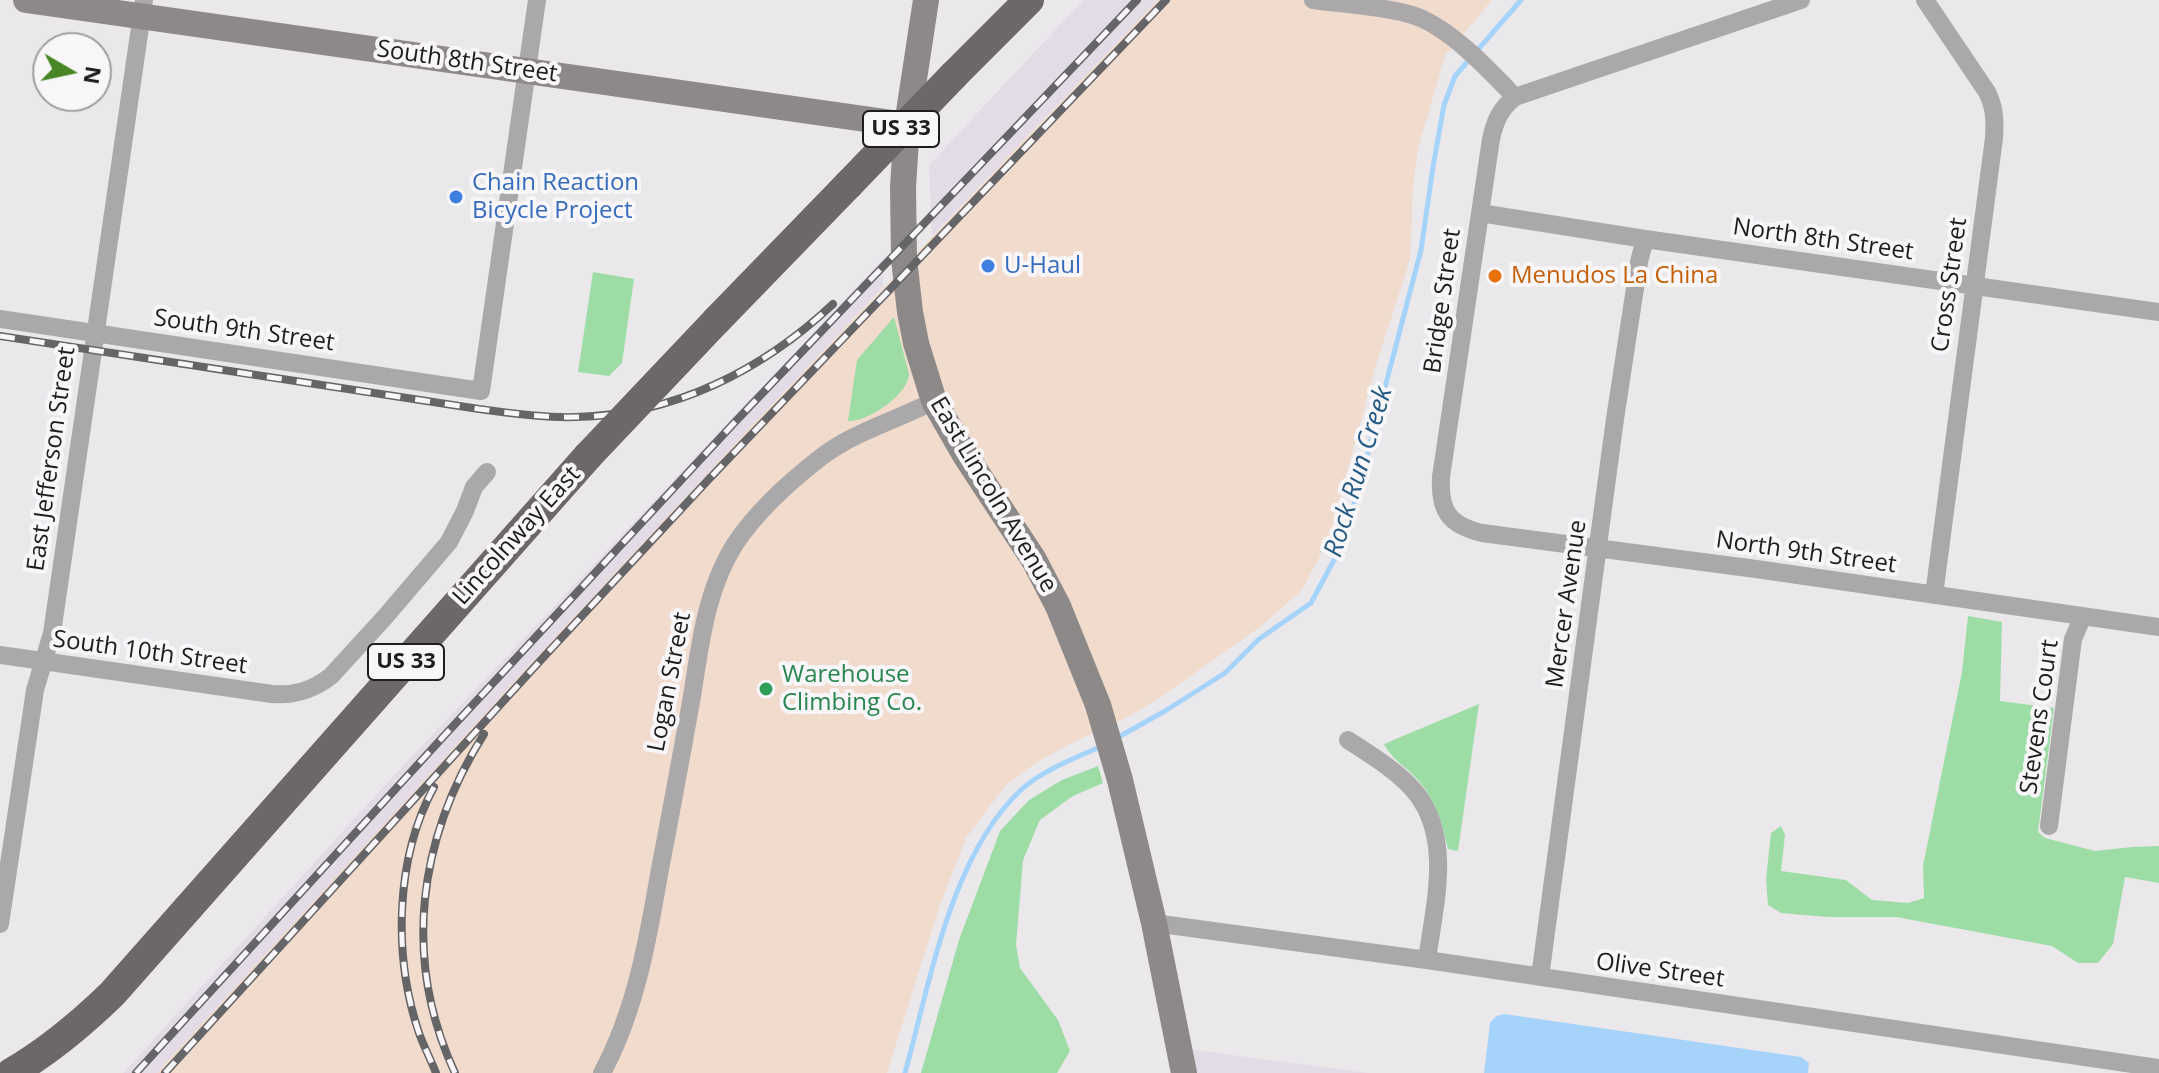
<!DOCTYPE html>
<style>
body{margin:0}
#map{position:relative;width:2159px;height:1073px;overflow:hidden;background:#ebe8ec;font-family:"Open Sans",sans-serif}
canvas{display:block}
.north{position:absolute;left:32px;top:32px;width:80px;height:80px;box-sizing:border-box;background:#f8f6f9;border:2px solid #a19fa1;border-radius:50%;rotate:99deg;font-size:22px;font-weight:700;line-height:32px;text-align:center;color:#1e1d1e}
.north::after{content:'';display:block;margin:auto;width:28px;height:36px;background:#488625;clip-path:polygon(50% 0,100% 100%,50% 72%,0 100%)}
</style>
<div id="map">
<canvas width="2159" height="1073"></canvas>
<div class="north">N</div>
</div>
<script>
const context = document.querySelector('canvas').getContext('2d');
context.lineJoin = 'round';
function paint(path, color) { context.fillStyle = color; context.fill(path, 'evenodd'); }
function stroke(path, color, width, dash) { context.strokeStyle = color; context.lineWidth = width; context.lineCap = dash ? 'butt' : 'round'; context.setLineDash(dash || []); context.stroke(path); }
function label(font, color, halo, rows, align = 'center') {
  context.font = font + ' "Open Sans",sans-serif'; context.lineWidth = 8; context.setLineDash([]); context.textBaseline = 'middle'; context.strokeStyle = halo; context.fillStyle = color; for (const [text, x, y, turn = 0] of rows) {
    context.save(); context.translate(x, y); context.rotate((+turn || 0) * Math.PI / 180); context.textAlign = isNaN(turn) ? turn : align; if (halo) context.strokeText(text, 0, 0); context.fillText(text, 0, 0); context.restore();
  }
}
const built = new Path2D(`
 M1083,0h75l-226,236 -3,-71z
 M884,258l-1,29 -136,144 -590,642h-34l260,-286z
 M1187,1049l181,24h-177z`);
const industrial = new Path2D(`
 M1158,0h334l-47,56 -27,93 -5,38 -3,73 -35,108 -46,171 -27,51 -42,37 -92,65 -38,24 -62,29 -31,17 -32,24 -39,52 -26,67 -53,168h-730l364,-399 226,-243z`);
const green = new Path2D(`
 M593,272l41,7 -12,84 -13,13 -31,-4z
 M894,317l15,57c-1,21 -41,48 -61,47l9,-61z
 M1968,616l34,6 -2,79 54,7 -16,124 7,6 50,13 37,-4 27,-1v37l-34,-6 -12,67 -15,19h-20l-26,-17 -156,-29h-68l-47,-4 -13,-8 -2,-26 5,-46 10,-7 4,9 -4,36 65,9 26,20 36,3 16,-5 -1,-32 39,-194z
 M1479,704l-21,147 -10,-2c-6,-27 -14,-53 -34,-73 -11,-11 -23,-18 -30,-32z
 M1098,766l5,17 -30,13 -33,24 -17,40 -7,85 4,23 38,52 12,31 -13,22h-136l38,-133 41,-109 29,-31 33,-20z`);
const water = new Path2D(`
 M1504,1014l297,43 8,6 -1,10h-324l6,-50 6,-7z`);
const stream = new Path2D(`
 M1115,739l50,-28 60,-38 34,-34 52,-36 31,-58 15,-51 64,-244 12,-83 11,-62 11,-29 66,-76
 M905,1073c25,-90 46,-219 117,-284 21,-19 55,-32 80,-43`);
const minor = new Path2D(`
 M1313,0c30,4 78,7 105,17 35,14 71,53 97,80
 M1801,0l-286,97c-15,12 -20,24 -24,42l-50,338c-2,34 8,48 41,56l274,36 403,58
 M1925,0l62,92c8,16 8,29 7,46l-60,457
 M1480,213l165,26 514,73
 M0,319l481,72 56,-391
 M0,655l272,39c23,2 41,-4 59,-18l54,-59 64,-75 16,-31 9,-24 13,-15
 M1348,740c24,16 50,31 68,53 37,47 18,113 11,167
 M2049,826l24,-187 10,-23
 M1154,923l273,37 732,108
 M0,924l35,-234 17,-57 92,-633
 M1540,977l75,-558 24,-157 6,-23
 M602,1073c34,-63 46,-134 58,-204 11,-56 21,-112 31,-167 9,-54 14,-111 44,-158 22,-33 54,-62 85,-86 33,-26 77,-38 114,-57`);
const secondary = new Path2D(`
 M26,0l881,125
 M926,0l-19,125 -4,62 1,72 6,53 6,31 18,58 31,54 69,105 24,46 40,99 22,75 34,143 30,150`);
const trunk = new Path2D(`
 M954,75l75,-75
 M717,320l132,-136
 M11,1073c38,-22 69,-48 101,-79l476,-538`);
const rail = new Path2D(`
 M0,336l479,73c32,4 64,9 97,8 98,-2 187,-47 257,-113
 M434,787c-39,72 -41,169 -15,246 5,14 12,27 17,40
 M136,1073l307,-336 292,-315 402,-422
 M165,1073l375,-412 170,-183 456,-478
 M455,1073c-53,-114 -37,-234 29,-339`);
const trunkBridge = new Path2D(`
 M849,184l105,-109
 M588,456l129,-136`);
const markers = [
 [456,197,8,"#3f7fe0"],
 [988,266,8,"#3f7fe0"],
 [1495,276,8,"#e8710a"],
 [766,689,8,"#2e9e5b"]
];
const shields = [
 [901,129,76],
 [406,662,76]
];
const shieldNames = [
 ["US 33",901,129],
 ["US 33",406,662]
];
const streetNames = [
 ["South 8th Street",467,62,8],
 ["North 8th Street",1823,240,8],
 ["Cross Street",1950,285,-82],
 ["Bridge Street",1443,301,-82],
 ["South 9th Street",244,331,8],
 ["East Jefferson Street",52,459,-82],
 ["East Lincoln Avenue",993,495,59],
 ["Lincolnway East",517,536,-48],
 ["North 9th Street",1806,553,8],
 ["Mercer Avenue",1567,604,-82],
 ["South 10th Street",150,653,8],
 ["Logan Street",670,682,-79],
 ["Stevens Court",2040,717,-82],
 ["Olive Street",1660,971,8]
];
const shopNames = [
 ["Chain Reaction",472,183],
 ["Bicycle Project",472,211],
 ["U-Haul",1004,266]
];
const foodNames = [
 ["Menudos La China",1511,276]
];
const leisureNames = [
 ["Warehouse",782,675],
 ["Climbing Co.",782,703]
];
const waterNames = [
 ["Rock Run Creek",1359,472,-73]
];
paint(built, '#e3dce6');
paint(industrial, '#f0dbcd');
paint(green, '#9ddda5');
paint(water, '#a6d3f9');
stroke(stream, '#a6d3f9', 5);
stroke(minor, '#aaa8a8', 18);
stroke(secondary, '#8c8988', 26);
stroke(trunk, '#6c6868', 30);
stroke(rail, '#656466', 8);
stroke(rail, '#f8f6f9', 5, [15]);
stroke(trunkBridge, '#6c6868', 30);
for (const [x, y, r, color] of markers) { const dot = new Path2D(); dot.arc(x, y, r, 0, 2 * Math.PI); context.fillStyle = color; context.fill(dot); stroke(dot, '#f8f6f9', 3); }
for (const [x, y, w] of shields) { const box = new Path2D(); box.roundRect(x - w / 2, y - 18, w, 36, 6); context.fillStyle = '#f8f6f9'; context.fill(box); stroke(box, '#1e1d1e', 2); }
label('bold 22px', '#1e1d1e', null, shieldNames);
label('24px', '#1e1d1e', '#f8f6f9', streetNames);
label('24px', '#366cbe', '#f8f6f9', shopNames, 'left');
label('24px', '#c56008', '#f8f6f9', foodNames, 'left');
label('24px', '#27864d', '#f8f6f9', leisureNames, 'left');
label('italic 26px', '#235b84', '#f8f6f9', waterNames);
</script>
